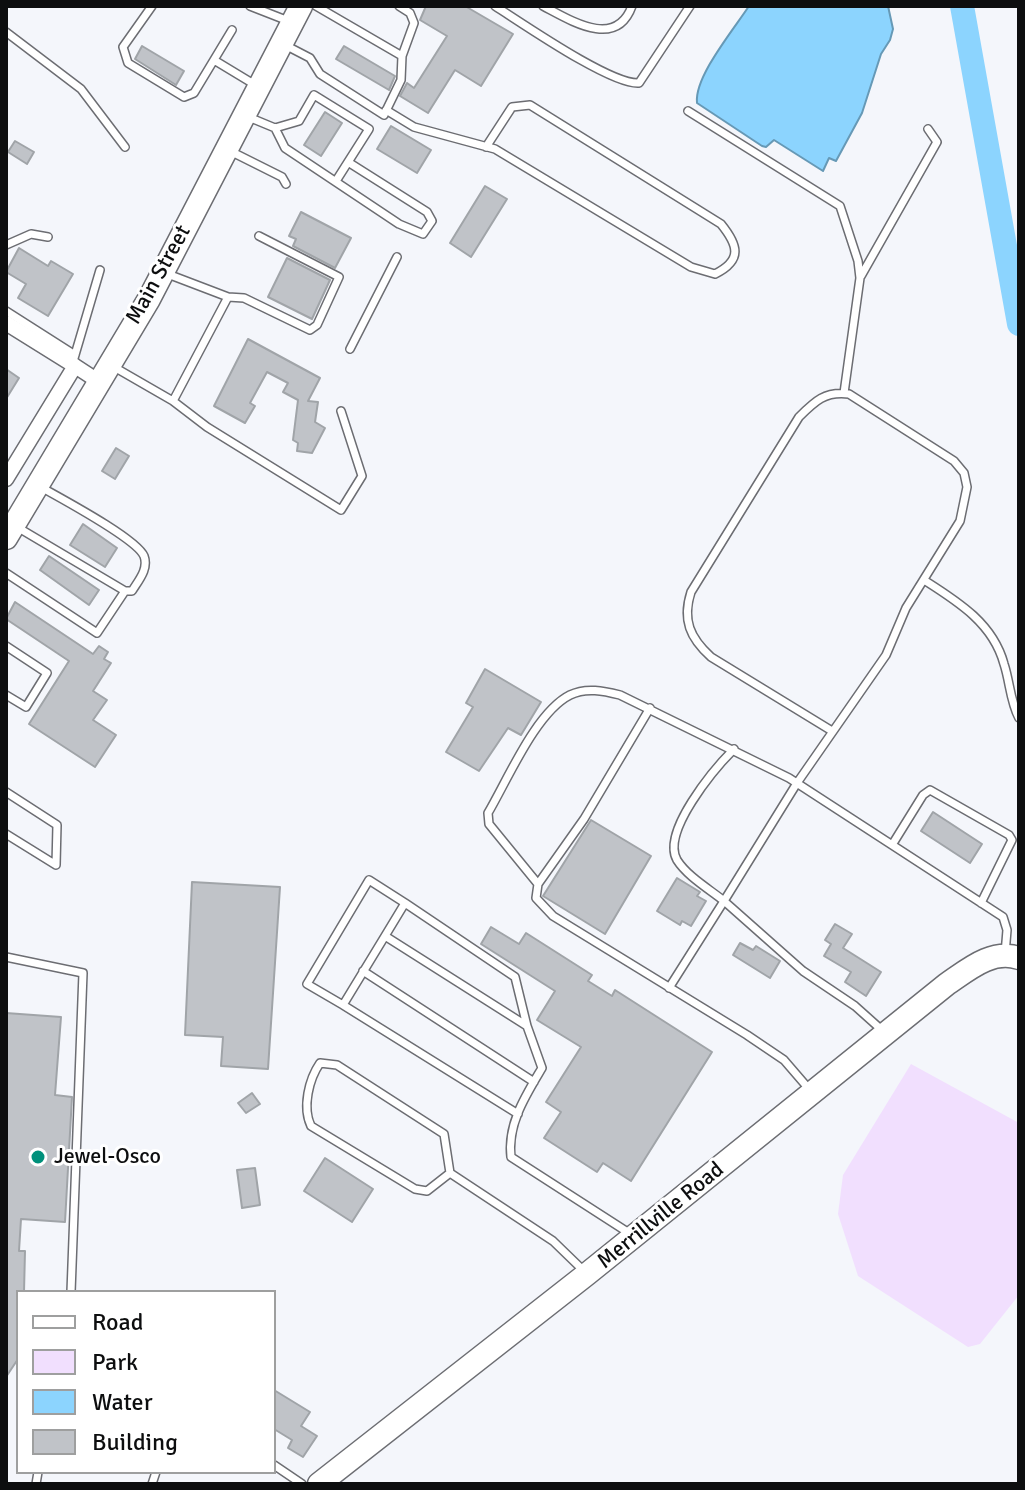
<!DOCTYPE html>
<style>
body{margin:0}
#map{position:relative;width:1025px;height:1490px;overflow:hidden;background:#f4f6fb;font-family:Signika,sans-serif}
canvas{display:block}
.frame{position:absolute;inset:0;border:8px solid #0d0e0f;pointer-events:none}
.legend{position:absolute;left:16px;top:1290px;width:260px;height:184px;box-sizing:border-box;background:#fff;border:2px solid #9e9f9f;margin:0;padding:10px 14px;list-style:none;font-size:24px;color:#0d0e0f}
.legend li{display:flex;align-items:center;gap:16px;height:40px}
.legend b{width:40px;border:2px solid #9e9f9f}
</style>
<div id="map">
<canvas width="1025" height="1490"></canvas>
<div class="frame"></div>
<ul class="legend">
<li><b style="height:10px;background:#fff"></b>Road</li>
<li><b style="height:22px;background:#f1dffe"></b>Park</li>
<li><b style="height:22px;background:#8cd4fe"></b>Water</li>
<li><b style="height:22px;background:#c0c3c8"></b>Building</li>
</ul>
</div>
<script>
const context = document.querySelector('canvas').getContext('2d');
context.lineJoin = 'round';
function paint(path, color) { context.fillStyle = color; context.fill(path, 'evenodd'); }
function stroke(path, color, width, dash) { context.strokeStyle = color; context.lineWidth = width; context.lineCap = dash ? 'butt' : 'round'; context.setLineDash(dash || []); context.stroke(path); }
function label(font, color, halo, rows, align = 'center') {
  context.font = font + ' Signika,sans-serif'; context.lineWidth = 6; context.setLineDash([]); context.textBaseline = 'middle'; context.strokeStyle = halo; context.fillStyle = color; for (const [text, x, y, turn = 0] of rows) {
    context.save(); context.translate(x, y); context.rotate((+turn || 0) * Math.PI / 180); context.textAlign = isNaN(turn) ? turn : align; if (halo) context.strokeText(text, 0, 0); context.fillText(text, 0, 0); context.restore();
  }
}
const green = new Path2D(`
 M911,1064l108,59v172l-39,49 -12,3 -110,-71 -20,-62 5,-39z`);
const water = new Path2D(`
 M749,6h139l5,23 -3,11 -9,14 -19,59 -26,48 -7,-3 -6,13 -49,-31 -8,7 -4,-1 -65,-43c-3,-26 37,-74 52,-97z`);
const river = new Path2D(`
 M962,6l57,318`);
const building = new Path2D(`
 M426,6h39l48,28 -32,52 -26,-16 -27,43 -28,-17 7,-13 7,5 33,-52 -27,-16z
 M142,46l42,25 -8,14 -41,-26z
 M344,46l51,30 -6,14 -53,-31z
 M325,112l17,11 -21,33 -17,-11z
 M391,126l40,24 -14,23 -40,-24z
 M15,141l19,11 -7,12 -19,-12z
 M485,186l22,13 -36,58 -21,-14z
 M301,212l50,26 -16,30 -42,-22 3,-7 -7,-3z
 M19,248l29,18 3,-5 22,13 -25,42 -30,-18 8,-14 -20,-12z
 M287,258l43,22 -18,39 -44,-22z
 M248,339l72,39 -12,23 10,1 -3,20 10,6 -13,25 -15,-2 1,-8 -5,-3 5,-40 -15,-8 5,-9 -21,-11 -17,31 5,3 -10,17 -31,-17z
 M6,369l13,9 -13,21z
 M116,448l13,8 -14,23 -13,-8z
 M83,524l34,24 -12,19 -35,-22z
 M49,556l50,34 -10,15 -49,-35z
 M15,602l78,52 6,-8 9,6 -4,7 7,4 -18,28 14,9 -14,20 23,15 -21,32 -66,-43 40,-63 -63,-42z
 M485,669l56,33 -20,33 -13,-7 -29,43 -33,-19 27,-45 -7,-4z
 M933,812l49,32 -12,19 -49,-32z
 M591,820l60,36 -46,78 -62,-38z
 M677,878l23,14 -3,4 9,5 -15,25 -9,-5 -2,4 -23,-14z
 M192,882l88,5 -12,182 -47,-3 2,-29 -38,-2z
 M835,924l17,10 -9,14 38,24 -15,24 -21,-14 6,-10 -27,-16 7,-12 -6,-4z
 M491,927l28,17 7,-11 66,42 -4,6 24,15 3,-6 97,62 -81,129 -28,-18 -6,9 -53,-34 17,-26 -15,-10 35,-55 -44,-27 18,-29 -74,-47z
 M740,943l13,7 3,-4 24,15 -10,17 -37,-23z
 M6,1013l55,4 -6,78 17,2 -7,125 -44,-3 -2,32h6l-1,41h-6v67l-12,18z
 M252,1093l8,11 -14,9 -8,-10z
 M325,1158l48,31 -21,33 -48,-31z
 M255,1168l5,37 -18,3 -5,-38z
 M274,1390l36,22 -9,14 16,10 -14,21 -15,-9 4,-8 -18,-11z`);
const lane = new Path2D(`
 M152,6l-29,41 5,16 56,34 10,-4 38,-63
 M250,6l41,16
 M316,6l86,50
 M495,6c27,17 116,79 144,77l51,-77
 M543,6c27,14 73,44 89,0
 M6,32l75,57 44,58
 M283,44l27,14 10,16 64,41 17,-35 1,-24 12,-33 -4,-10 -11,-7
 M214,60l43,26
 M386,110l28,17 81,22 196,118 24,7c28,-14 23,-29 6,-50l-191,-119 -18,2 -26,40
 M688,111l152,95 18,55 2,17 -16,115
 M246,116l29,12 24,-7 15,-26 55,34 -33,52
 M275,128l10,20 114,76 24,10 9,-13 -5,-9 -79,-50
 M228,150l54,27 4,7
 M6,245l25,-11 17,3
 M165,273l63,24 16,1 66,32 7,-5 22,-48 -80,-41
 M861,276l76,-134 -9,-13
 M6,311l69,44
 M350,349l47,-92
 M72,365l28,-95
 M114,367l59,34 55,-104
 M173,401l34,26 134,83 21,-34 -21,-65
 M17,527l108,64
 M6,573l91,60 28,-42h7c6,-10 17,-22 12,-35 -8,-18 -84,-58 -105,-70
 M924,580c33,21 69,43 80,84 6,18 6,37 15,54
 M6,646l41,27 -21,34 -20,-12
 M832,731l-121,-74c-21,-19 -29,-37 -20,-65l108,-175c16,-16 26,-26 50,-23l105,67 10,12 3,14 -7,34 -54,87 -20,47 -89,128 -73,118 79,70 52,35 29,26
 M6,792l51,33 -1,40 -50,-31
 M892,845l31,-50 7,-5 79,45 3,5 -31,63
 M538,884l46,-65 66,-111
 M385,936l20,-33 110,74 12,49
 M6,957l77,16 -12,319
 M363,971l171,111
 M669,988l55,-87c-15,-12 -37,-25 -47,-41 -16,-28 37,-91 57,-111
 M343,1005l-36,-21 62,-104 36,23
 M809,1089l-25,-29 -37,-25 -194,-119 -17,-18 2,-14 -49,-60 -1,-11c20,-34 48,-101 82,-118 16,-8 34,-4 50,0l169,83 214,139 4,13 -2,24
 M518,1114l-175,-109 42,-69 142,90 15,42c-16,27 -35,56 -31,89l118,76
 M450,1173l-23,18 -12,-2 -104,-63c-9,-19 -2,-47 9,-63l17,2 107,69 6,39 103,68 33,32
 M274,1465l28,19
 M36,1484l2,-12
 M152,1484l4,-12`);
const street = new Path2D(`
 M6,323l69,43
 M6,479l69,-113 23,15`);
const secondary = new Path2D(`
 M6,538l143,-239 152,-293
 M319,1484l268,-210 360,-290c22,-15 45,-35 72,-26`);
const markers = [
 [38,1157,8,"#00907b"]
];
const streetNames = [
 ["Main Street",159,275,-61],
 ["Merrillville Road",661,1216,-39]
];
const poiNames = [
 ["Jewel-Osco",54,1157]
];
paint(green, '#f1dffe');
paint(water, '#8cd4fe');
stroke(water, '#6699b6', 2);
stroke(river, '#8cd4fe', 24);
paint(building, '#c0c3c8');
stroke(building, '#a0a4a8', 2);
stroke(lane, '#6c6d72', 10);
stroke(street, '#6c6d72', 17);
stroke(secondary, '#6c6d72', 25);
stroke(lane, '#fff', 7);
stroke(street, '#fff', 14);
stroke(secondary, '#fff', 22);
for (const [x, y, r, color] of markers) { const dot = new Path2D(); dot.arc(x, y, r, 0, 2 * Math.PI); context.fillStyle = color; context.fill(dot); stroke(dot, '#fff', 3); }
label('22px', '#0d0e0f', '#fff', streetNames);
label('22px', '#0d0e0f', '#fff', poiNames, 'left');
</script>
